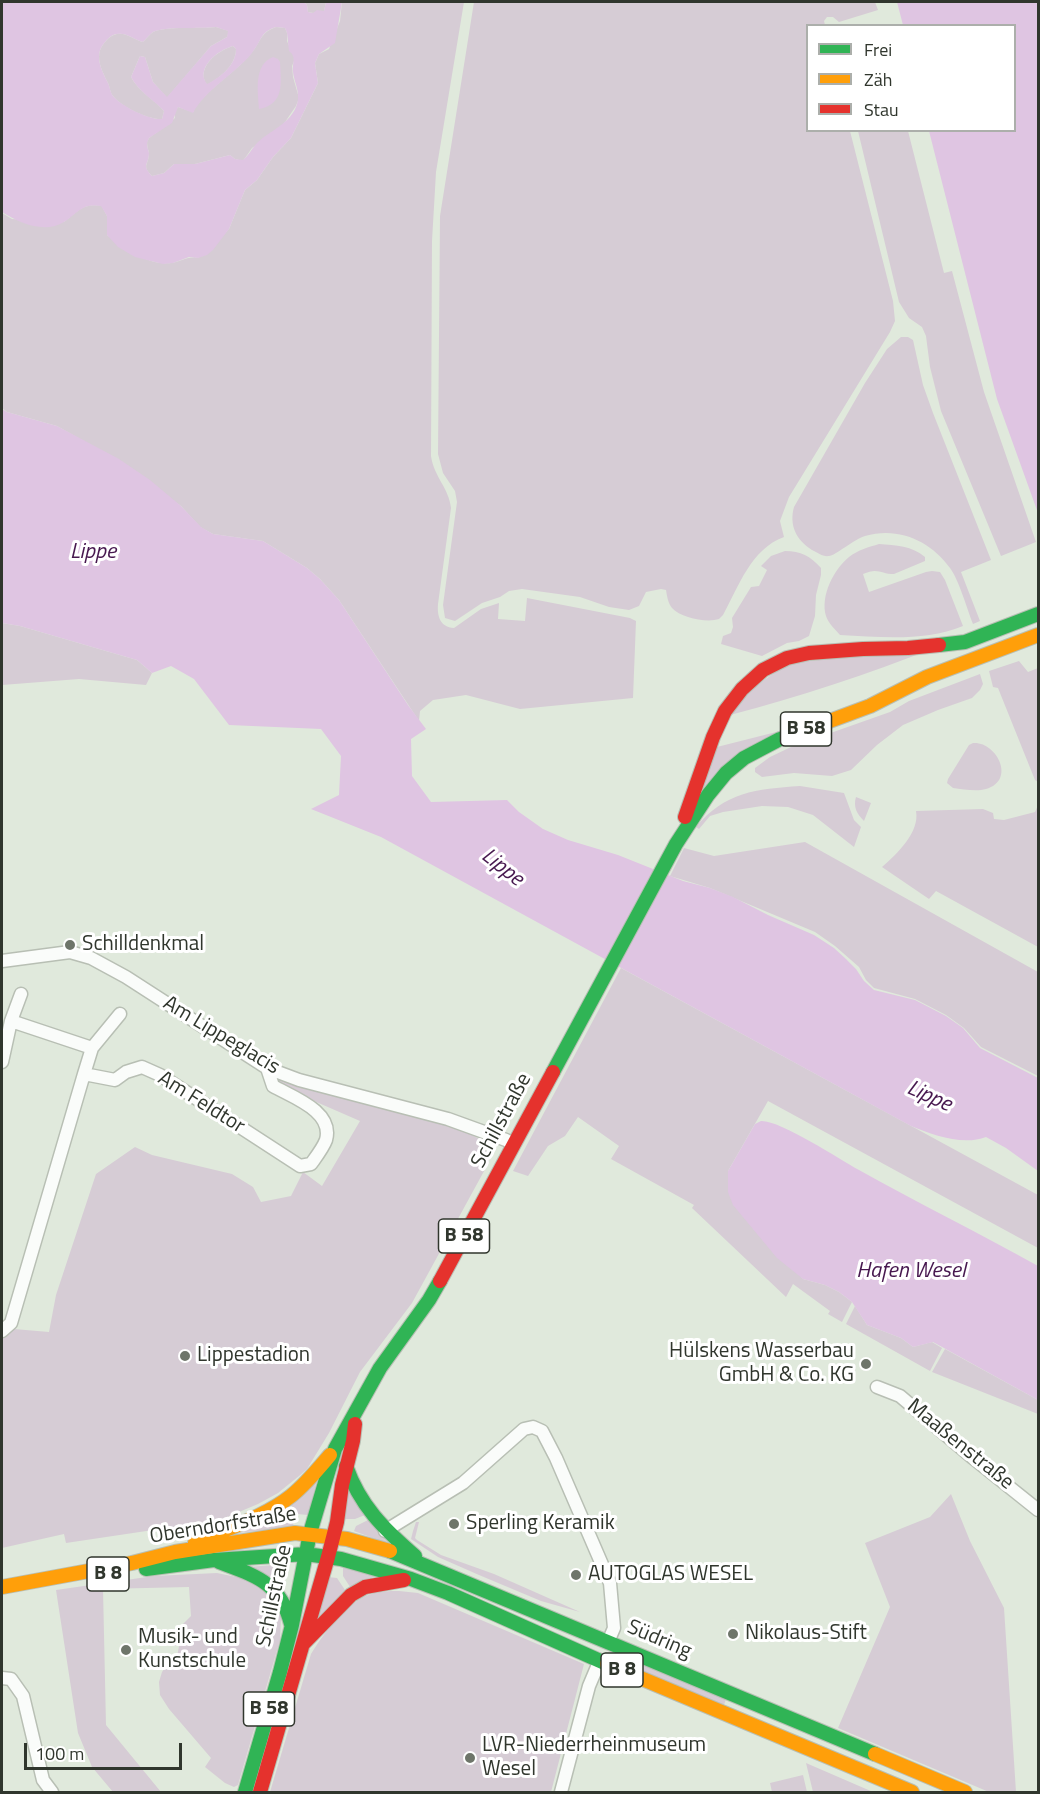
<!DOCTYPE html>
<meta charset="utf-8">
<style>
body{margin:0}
#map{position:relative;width:1040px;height:1794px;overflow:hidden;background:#e0e9dc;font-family:"Titillium Web",sans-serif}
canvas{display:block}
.frame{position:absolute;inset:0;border:3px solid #30362d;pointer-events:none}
.legend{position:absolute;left:806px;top:24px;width:210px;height:108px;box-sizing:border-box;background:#fff;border:2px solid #acafab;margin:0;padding:8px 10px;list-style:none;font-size:18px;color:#30362d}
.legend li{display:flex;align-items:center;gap:12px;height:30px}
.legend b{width:30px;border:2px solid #acafab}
.scale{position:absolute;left:24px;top:1743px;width:158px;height:27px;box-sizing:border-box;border:3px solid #30362d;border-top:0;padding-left:8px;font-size:18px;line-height:21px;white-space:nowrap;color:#30362d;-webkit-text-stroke:4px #fff;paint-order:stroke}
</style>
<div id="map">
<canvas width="1040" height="1794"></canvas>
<div class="frame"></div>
<ul class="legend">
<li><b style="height:8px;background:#30b455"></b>Frei</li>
<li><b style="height:8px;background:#ff9f0a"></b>Zäh</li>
<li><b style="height:8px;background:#e5322d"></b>Stau</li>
</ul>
<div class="scale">100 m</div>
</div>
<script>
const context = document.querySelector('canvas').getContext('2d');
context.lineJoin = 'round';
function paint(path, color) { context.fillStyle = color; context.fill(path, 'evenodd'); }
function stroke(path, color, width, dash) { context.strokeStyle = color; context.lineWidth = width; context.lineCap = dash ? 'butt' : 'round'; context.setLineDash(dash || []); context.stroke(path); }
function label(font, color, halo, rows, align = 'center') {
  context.font = font + ' "Titillium Web",sans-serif'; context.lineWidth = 6; context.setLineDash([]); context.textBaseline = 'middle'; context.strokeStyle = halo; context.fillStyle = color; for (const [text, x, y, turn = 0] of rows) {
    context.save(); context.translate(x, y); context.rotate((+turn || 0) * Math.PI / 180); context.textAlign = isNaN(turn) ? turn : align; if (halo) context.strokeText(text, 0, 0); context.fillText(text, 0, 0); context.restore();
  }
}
const green = new Path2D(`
 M304,2h22l-2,9 -11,2 -5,-1 -1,-7z
 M342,2h122l-28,170 -4,69 -1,215c3,21 18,32 20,52l-13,96c-1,12 2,23 16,24l27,-19 18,-6 -1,16 27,2 2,-23 103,20 6,3 -3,77 -113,11 -54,-14 -33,5 -13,11 -1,10 -80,-121 -19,-21 -13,-11 -44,-27 -50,-7 -13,-7 -19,-21 -94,-63 -30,-17 -50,-14 -5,-4v-195l10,6 52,3c14,-11 19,-19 38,-16l5,10v19c19,12 40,31 64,28 10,-1 15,-7 27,-5l31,-29 16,-39 12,-10 16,-23 18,-19 27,-55 -3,-20 4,-9 10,-5 11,-28z
 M474,2h401l3,8 -39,12 -6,-5h-6l-3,4 1,4 -17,1v104l42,1 43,170 2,20 -5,11 -101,165 -9,24 4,16c-33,12 -45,49 -61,78l-4,4c-12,4 -38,-1 -47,-11 -4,-5 -5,-12 -6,-18l-5,-1 -15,3 -7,14 -10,4 -20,-3 -29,-10 -58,-8 -13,2 -9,6 -18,6 -27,18 -10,-3 -2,-13 14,-103 -2,-11 -12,-18 -5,-19 2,-238z
 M216,27l13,4 -2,6 -16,9 -44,52 -14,-16 -8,-25 -5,-1 -9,21c8,15 23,22 33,34l-2,8c-13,1 -41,-12 -49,-23 -3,-3 -3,-9 -5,-13 -7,-14 -15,-29 -2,-42 2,-3 7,-6 11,-7 9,-2 18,6 26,8 3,-3 7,-8 10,-10 11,-6 48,-3 63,-5z
 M276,27l9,1 2,5v8l8,18 -3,7 1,11 6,21 -3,8 -13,19 -31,23 -9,13 -8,-2 -5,-4 -35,9h-21l-10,9 -12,3c-11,-11 -3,-11 -3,-23 -1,-4 -2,-7 -2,-11l2,-4 26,-20v-7l3,-4 15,5c11,-21 39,-37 56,-56 12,-13 10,-23 27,-29z
 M233,46l3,3c0,16 -15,28 -29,36 -12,-17 11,-35 26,-39z
 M858,131h50l36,142 8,-2 32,121 52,150 -35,14 -60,-145 -11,-44 -4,-31 -4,-9 -13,-9 -10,-16z
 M901,337h7l5,3 10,45 10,28 58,147 -30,12 19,49 -7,3c-6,-15 -14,-44 -23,-56 -19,-27 -52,-42 -85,-32 -11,3 -30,20 -36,20 -6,1 -11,-3 -17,-6 -16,-10 -23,-25 -18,-43l71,-124 22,-34z
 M879,544c17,1 33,2 46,13v4l-31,13c-13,0 -16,-7 -31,0l6,18 57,-20 6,-1 8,1 5,8 18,46c-38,16 -83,11 -123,9 -5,-6 -12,-12 -14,-19 -6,-20 8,-47 23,-59 9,-7 20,-10 30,-13z
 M785,551c16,0 25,5 36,17v7l-5,20 -1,21 -6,20 -10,5 -12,2 -25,13 -41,-12 2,-8 8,-3 2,-6 -1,-9 19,-31 8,-1 8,-16 -6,-4 10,-10z
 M2,623l18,3 117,34 15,13 -6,12 -67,-6 -77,6z
 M935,648c-68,26 -135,49 -205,67l15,-22 44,-30z
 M1019,661l9,11 10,-4v114l-3,-2 -37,-92 -5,-1 -4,-16z
 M980,674l3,10 -3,6 -8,8 -34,12 -35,15 -26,20 -26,25 -19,6 -38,-3 -32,4 -7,-5v-4l15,-11 21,-10 99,-35 19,-11z
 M792,728l-95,77 16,-57z
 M973,743c23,-2 44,37 13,46 -10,3 -23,0 -33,-1l-6,-5 1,-4 21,-34z
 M800,786l44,7 10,27 7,7 -7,20 -41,-32 -25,-8 -26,-1 -39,6 -13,4 -11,13 -3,-2c29,-35 60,-38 104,-41z
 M856,797l15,6 -7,18c-7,-7 -11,-14 -8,-24z
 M1038,805v142l-102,-56 -7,8 -47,-32c15,-13 38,-35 34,-56l67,-2 10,4 1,6 10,1 31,-8z
 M805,842l233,130v104l-57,-29 -17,-19 -18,-13 -31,-16 -41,-11 -8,-8 -7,-13 -24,-21 -20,-14 -105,-44 -40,-12 14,-28 30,8z
 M621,968l417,227v53l-270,-147 -40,70 75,108 22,6 14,7 13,10 -10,20 -14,-8 2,-3 -37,-27 -7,13 -94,-89 2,-3 -83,-46 8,-13 -41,-29 -13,19 -17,10 -20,30 -15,-5z
 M277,1075l19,8 165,46 22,12 6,21 -77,141 -52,69 -31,61 -22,36 -8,7 -21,17 -20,11 -38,16 -154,23 -2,-9 -62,14v-209l12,-10 35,3 7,-37 40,-121 39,-27 17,8 80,19 21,13 8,15 30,-6 12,-24 19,14 38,-65 -85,-37z
 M855,1306l12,19 34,13 12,9 19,-5 10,6 -12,23 -84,-47z
 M945,1349l93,51v14l-106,-42z
 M318,1476l-10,39 -11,-1 -8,-12z
 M348,1487l17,28 -10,4h-12z
 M951,1494l19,47 34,67 12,184h-27l-151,-64 52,-121 -25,-64 65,-26z
 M284,1506l10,13 -1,8 -65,7z
 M368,1520l21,24 -35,-13 2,-5z
 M416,1522h3l-4,16 2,2 24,15 53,19 86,38 -39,-11 -62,-26 -41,-18 -27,-18 2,-8z
 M288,1564l-1,6 -13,12 -27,-15z
 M343,1568l33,7 -24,15 -9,-14z
 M217,1573l24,5 17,7 16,15 7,18 -1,22 -42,145 -4,2 -9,-4 -20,-16 6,-9 -42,-49 -9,-14 -1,-13 3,-10 4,-6 11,-9 2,-11 -8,-1 -1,-8 21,-21 -2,-29 -86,2 3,136 55,67h-48l-21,-25 -14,-34 -22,-143 98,-14z
 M328,1577l9,1 10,15 -29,27z
 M399,1591l19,2 166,71 -33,128h-281l41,-138c13,-21 35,-52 60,-60 8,-3 19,-3 28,-3z
 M630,1659l96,40 -3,9 -96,-43 1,-5z
 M806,1763l67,29h-60z
 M803,1775l4,17h-35l-2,-9z`);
const water = new Path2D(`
 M2,2h302l3,3 1,7 5,1 4,-3 7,1 2,-9h16l-7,41 -16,11 -4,9 3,20 -27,55 -18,19 -16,23 -12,10 -16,39 -16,21 -6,5 -9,3 -9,-1 -16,6 -10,1 -28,-7 -17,-10 -11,-12v-19l-6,-10c-19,-3 -22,6 -37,16 -19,12 -45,1 -62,-10zM216,27l12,4 -1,6 -16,9 -44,51 -14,-15 -8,-25 -5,-1 -9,21c8,15 22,22 33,34l-2,8c-13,1 -41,-13 -49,-23 -3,-4 -3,-9 -5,-13 -7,-14 -15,-29 -2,-42 2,-3 7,-7 11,-7 9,-2 18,6 26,8 3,-3 7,-8 10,-10 12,-6 48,-3 63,-5zM276,27l9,1 2,5 2,18c8,6 3,12 4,21 1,9 6,18 5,27 -3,23 -26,30 -40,43 -6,6 -9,13 -15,18l-8,-1 -5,-4 -35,9h-21l-10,9 -12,3c-11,-12 -3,-11 -3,-23 -1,-4 -2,-7 -2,-10l2,-5 23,-15 6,-16 15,6c12,-23 42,-39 59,-60 10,-13 8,-21 24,-26zM233,46l3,3c0,16 -15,28 -29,35 -12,-16 11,-34 26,-38z
 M897,2h141v511l-41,-114 -68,-268 85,-1v-104l-111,-1z
 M273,57l5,2 2,3c1,21 5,42 -21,47 -1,-17 -6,-44 14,-52z
 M2,409l5,3 50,14 62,33 31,21 31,26 20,21 12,7 50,7 44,27 13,11 19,21 69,105 18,24 -15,10 1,37 19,26 76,-2 12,12 24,17 25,11 50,15 65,26 27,7 23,9 35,18 46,20 20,13 12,11 10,10 8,12 10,9 41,10 31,16 17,12 17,20 58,30v93l-32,-23 -20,-11c-23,9 -53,-2 -75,-11l-530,-289 -70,-28 28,-14 2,-39 -20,-27 -92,-4 -35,-46 -23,-13 -19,7 -15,-13 -117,-34 -18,-3z
 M761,1121c19,-1 78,38 98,49 59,33 120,63 179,96v134l-105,-58 -20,5 -12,-9 -34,-13 -15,-23 -13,-10 -14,-7 -22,-6 -26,-21 -44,-53 -5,-13v-21l27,-47z`);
const street = new Path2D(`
 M2,961l68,-9 21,6 35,19 141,91 32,12 149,39 58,21 7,4
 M11,1021l81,27
 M2,1062l9,-41 10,-27
 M84,1074l8,-26 28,-34
 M2,1331l9,-8 73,-249 31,6 11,-8 16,-5 18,8 140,91 11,-2c5,-7 12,-16 15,-24 8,-29 -34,-43 -53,-54l-6,-18
 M877,1387l23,9 73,62 65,52
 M385,1531l78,-48 61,-54 9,-2 9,4 14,27 54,125 4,45 -6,14
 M2,1678l9,1 12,17 20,84 9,12
 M561,1792l28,-106 11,-26`);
const fast = new Path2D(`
 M939,645l26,-3 73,-28
 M553,1072l123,-228 32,-49 18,-22 18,-15 36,-19 20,-7
 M346,1466c14,40 38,63 69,90
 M390,1551l485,203
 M219,1562c37,14 61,20 72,62
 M146,1569l68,-9 92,-6 35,5 70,20 37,14 159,71
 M245,1792l35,-120 12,-47 18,-92 25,-84 45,-81 49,-68 11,-19`);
const slow = new Path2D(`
 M800,732l70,-26 57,-29 111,-42
 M195,1543c32,-15 68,-25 96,-47 15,-12 27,-27 39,-41
 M2,1587l130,-24 43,-11 120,-19 52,6 43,12
 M607,1664l305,128
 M875,1754l90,38`);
const jam = new Path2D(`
 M685,817l28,-80 12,-26 17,-22 21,-19 24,-12 22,-5 54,-4 45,-1 31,-3
 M440,1281l113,-209
 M304,1643l47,-48 14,-8 39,-7
 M260,1792l68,-235 9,-35 5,-37 11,-44 2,-17`);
const markers = [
 [70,945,6,"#6e756a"],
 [185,1356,6,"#6e756a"],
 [866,1364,6,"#6e756a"],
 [454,1524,6,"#6e756a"],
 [576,1575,6,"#6e756a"],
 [733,1634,6,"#6e756a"],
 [126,1650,6,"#6e756a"],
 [470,1758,6,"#6e756a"]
];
const shields = [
 [806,729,51],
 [464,1236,51],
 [108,1574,42],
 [622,1670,42],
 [269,1709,51]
];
const shieldNames = [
 ["B 58",806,729],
 ["B 58",464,1236],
 ["B 8",108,1574],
 ["B 8",622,1670],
 ["B 58",269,1709]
];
const poiNames = [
 ["Schilldenkmal",82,945],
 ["Hülskens Wasserbau",854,1352,"right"],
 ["GmbH & Co. KG",854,1376,"right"],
 ["Lippestadion",197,1356],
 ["Sperling Keramik",466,1524],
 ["AUTOGLAS WESEL",588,1575],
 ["Nikolaus-Stift",745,1634],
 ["Musik- und",138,1638],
 ["Kunstschule",138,1662],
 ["LVR-Niederrheinmuseum",482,1746],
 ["Wesel",482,1770]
];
const streetNames = [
 ["Am Lippeglacis",221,1036,31],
 ["Am Feldtor",201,1103,32],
 ["Schillstraße",502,1121,-62],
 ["Maaßenstraße",960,1445,39],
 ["Oberndorfstraße",223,1526,-9],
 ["Schillstraße",275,1596,-78],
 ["Südring",659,1640,23]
];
const waterNames = [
 ["Lippe",93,553],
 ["Lippe",502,868,38],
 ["Lippe",929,1097,24],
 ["Hafen Wesel",911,1272]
];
paint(green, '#d6ccd5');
paint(water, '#dfc5e2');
stroke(street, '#b8bfb4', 15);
stroke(fast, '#b8bfb4', 16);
stroke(slow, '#b8bfb4', 16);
stroke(jam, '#b8bfb4', 16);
stroke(street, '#fafcfa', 12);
stroke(fast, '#30b455', 14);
stroke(slow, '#ff9f0a', 14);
stroke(jam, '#e5322d', 14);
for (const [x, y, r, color] of markers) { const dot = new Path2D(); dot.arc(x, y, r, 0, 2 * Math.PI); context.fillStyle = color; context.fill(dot); stroke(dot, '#fff', 2); }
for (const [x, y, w] of shields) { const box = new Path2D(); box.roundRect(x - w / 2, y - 17, w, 34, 4.5); context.fillStyle = '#fff'; context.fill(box); stroke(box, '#30362d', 1.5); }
label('bold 20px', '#30362d', null, shieldNames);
label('21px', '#30362d', '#fff', poiNames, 'left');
label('21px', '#30362d', '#fff', streetNames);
label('italic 22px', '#47184f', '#fff', waterNames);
</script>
